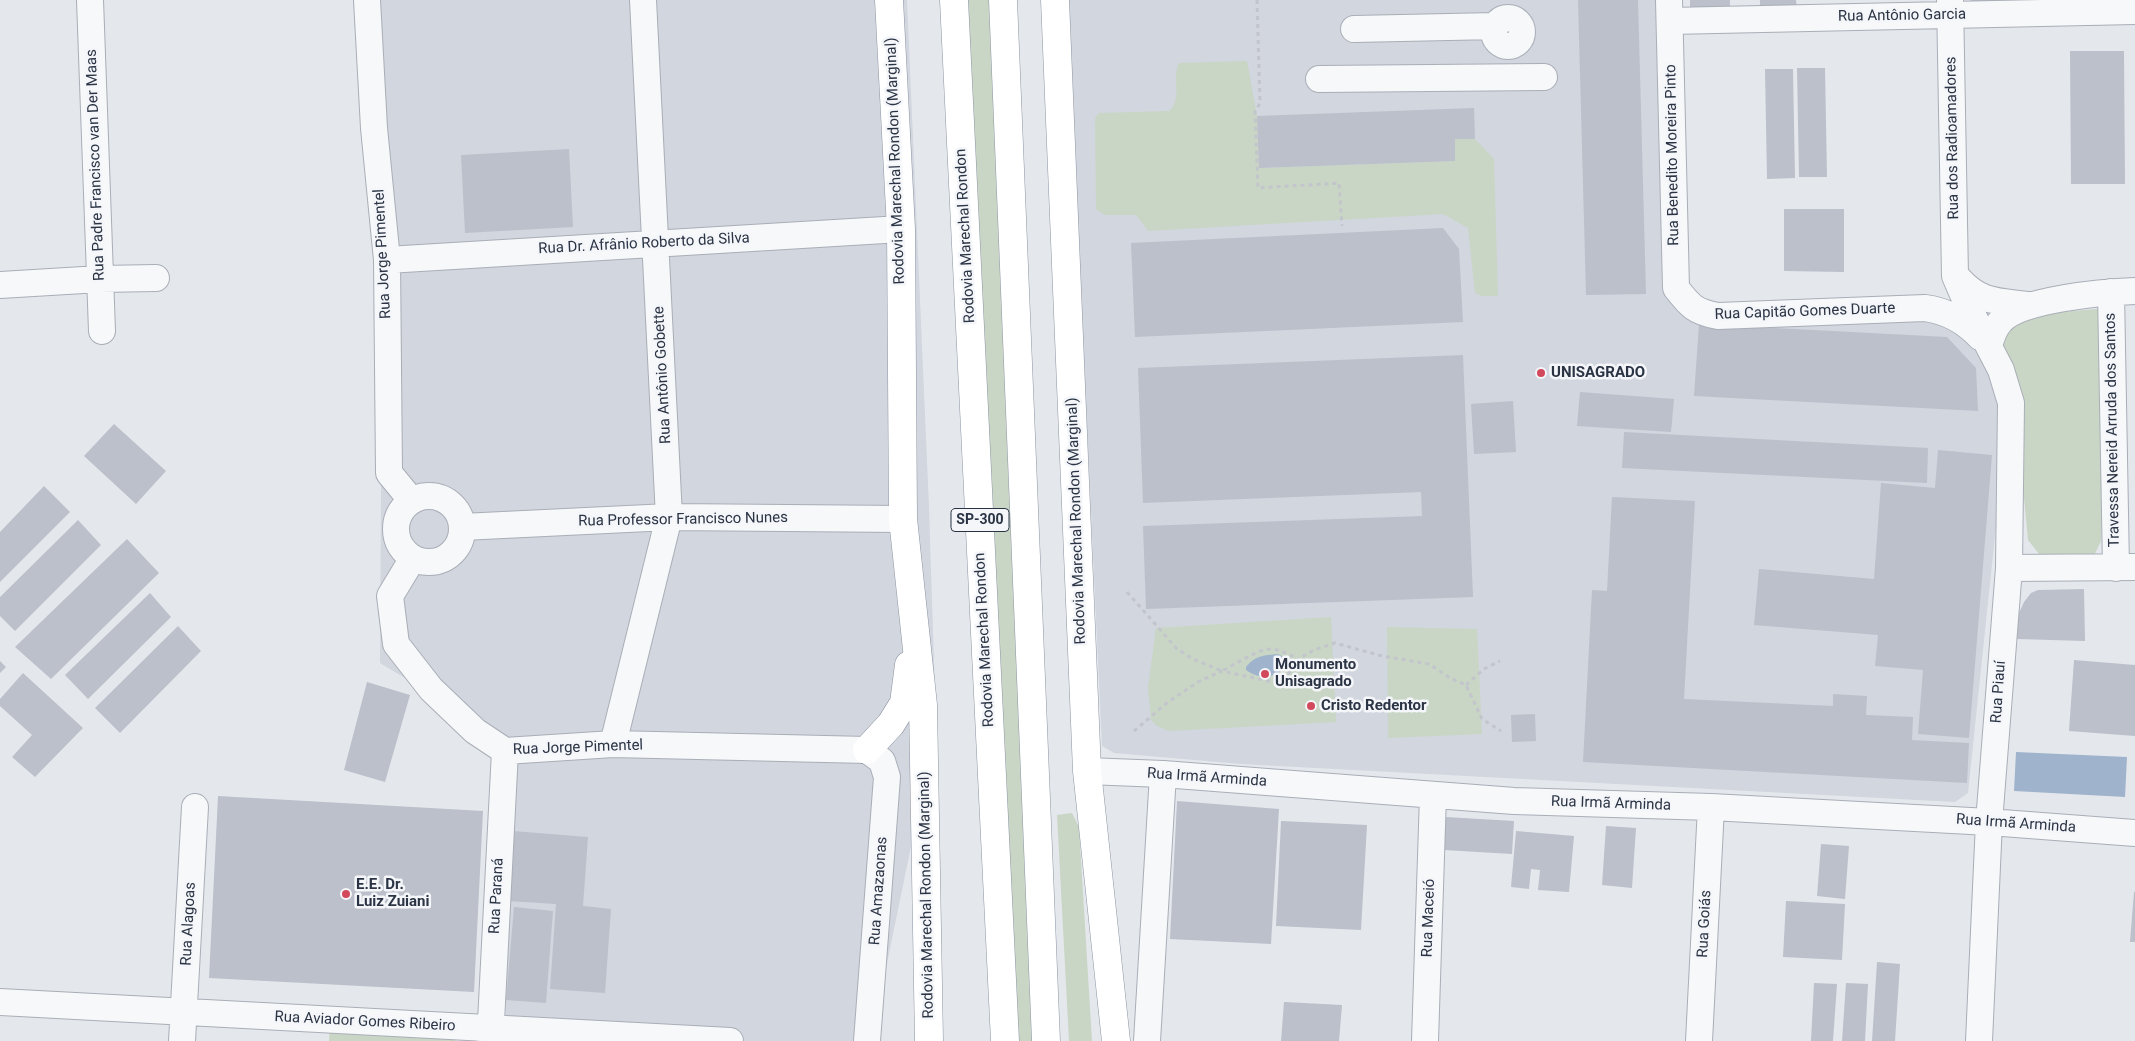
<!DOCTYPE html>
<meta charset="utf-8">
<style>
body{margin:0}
canvas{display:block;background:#e4e7ec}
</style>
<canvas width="2135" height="1041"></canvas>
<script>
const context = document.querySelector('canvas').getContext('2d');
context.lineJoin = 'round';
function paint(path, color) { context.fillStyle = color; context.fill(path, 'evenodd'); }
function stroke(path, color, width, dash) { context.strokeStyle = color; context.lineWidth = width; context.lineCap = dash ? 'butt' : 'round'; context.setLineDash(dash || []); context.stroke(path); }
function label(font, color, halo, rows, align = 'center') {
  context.font = font + ' Roboto,sans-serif'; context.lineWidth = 5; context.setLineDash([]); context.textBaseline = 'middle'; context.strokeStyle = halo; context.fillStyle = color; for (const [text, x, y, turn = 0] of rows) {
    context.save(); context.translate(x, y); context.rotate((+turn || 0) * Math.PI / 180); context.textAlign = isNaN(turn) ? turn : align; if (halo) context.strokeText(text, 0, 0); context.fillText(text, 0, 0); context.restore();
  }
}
const built = new Path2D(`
 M355,0h552l22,507 7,218 -65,316h-366l7,-298 -132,-80 2,-354z
 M1067,0h591l12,292 32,25 254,-5 53,90 -41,391 -13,9 -714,-38 -127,-11 -12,-7z`);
const green = new Path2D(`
 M964,0h26l46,1041h-27z
 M1247,61l10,55 2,52 196,-7v-22h20l19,20 4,137h-16l-7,-3 -7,-65 -25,-14 -295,17 -12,-16h-31l-9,-6 -1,-90 4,-6 71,-2c13,-16 1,-31 9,-48z
 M2107,308l-6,233 -7,15 -55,-2 -11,-14 -13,-137 -16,-62 16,-25z
 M1331,617l5,105 -167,9 -12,-5 -6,-6 -3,-32 8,-60z
 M1387,627l90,2 5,105 -94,4z
 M1072,813l7,14 13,214h-23l-12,-226z
 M330,1023l125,9v9h-126z`);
const water = new Path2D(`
 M1278,654l13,7c-11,16 -29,21 -45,9v-3c9,-11 17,-12 32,-13z
 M2016,752l111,5 -2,40 -111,-6z`);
const building = new Path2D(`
 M1578,0h60l8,294 -60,1z
 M1690,0h40v7l-40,1z
 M1760,0h36l1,9 -37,1z
 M1971,0h76l-76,3z
 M2070,51h54l1,133h-54z
 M1797,68h28l2,109h-28z
 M1765,69h28l2,109 -28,1z
 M1474,108l1,31h-20v22l-196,7 -2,-52z
 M569,149l4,78 -108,6 -4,-78z
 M1784,209h60v63l-60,-1z
 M1443,228l16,21 4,73 -328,15 -4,-94z
 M1699,324l248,13 29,31 2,43 -284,-15z
 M1463,355l10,242 -327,12 -3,-83 279,-10 -1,-24 -278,11 -5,-135z
 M1580,392l94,7 -3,33 -94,-6z
 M1513,401l3,51 -42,2 -3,-50z
 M114,424l52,47 -30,33 -52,-48z
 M1624,432l304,16 -1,35 -305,-15z
 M1938,450l54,5 -23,283 -51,-4 5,-64 -48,-4 3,-31 -124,-10 5,-56 115,10 7,-96 54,5z
 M44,486l26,26 -70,70v-50z
 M1612,497l83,4 -11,198 149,7v-12l34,2 -1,19 47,2 -1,23 57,3 -2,40 -384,-21 9,-172 15,1z
 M78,520l23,25 -86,86 -15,-15v-19z
 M127,539l32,34 -108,106 -36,-32z
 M2084,589l1,52 -68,-2 1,-24 6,-13 7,-9 7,-3z
 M150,593l21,24 -83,82 -23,-24z
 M178,626l23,25 -81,82 -25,-25z
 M2074,660l61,5v71l-66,-5z
 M0,661l6,6 -6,6z
 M23,673l60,55 -48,49 -23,-20 20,-22 -32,-29v-7z
 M367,682l43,13 -25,87 -41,-12z
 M1535,714l1,27 -24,1 -1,-27z
 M218,796l265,15 -9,181 -265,-14z
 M1177,801l102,8 -8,135 -101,-5z
 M1446,817l68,4 -2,33 -68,-4z
 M1281,821l86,4 -6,105 -85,-4z
 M1606,826l30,2 -4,60 -30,-3z
 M513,831l75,6 -5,69 28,3 -6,84 -55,-4 6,-85 -48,-3z
 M1516,831l58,5 -5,56 -31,-2 2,-20 -9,-1 -2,20 -18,-2z
 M1821,844l28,2 -4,53 -28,-3z
 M2134,892h1v50h-5z
 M1786,901l59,3 -3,56 -59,-3z
 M514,907l39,4 -7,92 -40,-3z
 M1877,962l23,2 -5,77h-23z
 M1814,983l23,1 -4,57h-22z
 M1846,983l22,1 -3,57h-23z
 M1284,1002l58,3 -3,36h-58z`);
const path = new Path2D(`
 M1257,0l3,103 -5,9 3,76 81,-5 3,43
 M1127,592l50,57 16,10 29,12c12,-6 37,-23 50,-22 9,1 18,6 26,10
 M1466,685l18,-16 16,-8
 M1134,731l34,-29 30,-20 24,-11 51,11 14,-6 11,-17 16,-9 21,-7 47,13 47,8 21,14 16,7 16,34 19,12`);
const minor = new Path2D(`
 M90,0l12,331
 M367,0l7,128 13,132 2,213 23,28
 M1669,0l7,288c14,18 19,24 42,28l207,-8c22,3 40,13 55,29
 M1950,0l5,276 13,30 33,64 10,33 -2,165 -20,254 -10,219
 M1494 32a14 14 0 1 1 28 0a14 14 0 1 1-28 0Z
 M1670,21l465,-10
 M1354,29l142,-3
 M1319,79l225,-2
 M387,260l514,-31
 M1958,278c22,25 39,23 71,27
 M0,285l100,-6 56,-1
 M2111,292l5,276
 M1989,347c2,-9 5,-18 11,-25 19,-23 105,-30 135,-31
 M396 529a33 33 0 1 1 66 0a33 33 0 1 1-66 0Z
 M462,527l207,-10 234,2
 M413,558l-23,38 6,48 35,45 44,42 30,20 108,-7 254,6 15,11 5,16 -20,264
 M2009,568l126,-1
 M613,744l56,-227 -26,-517
 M1087,771l76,3 351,27 197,6 278,15 146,11
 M0,1002l730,39
 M182,1041l13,-234
 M490,1041l15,-290
 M1147,1041l16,-267
 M1425,1041l8,-246
 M1699,1041l12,-234`);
const highway = new Path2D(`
 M889,0l12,229 2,290 20,186 6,336
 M954,0l51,1041
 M1003,0l43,1041
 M1055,0l32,771 29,270
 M867,750l24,-26 13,-21 5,-38`);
const markers = [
 [1541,373,5,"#d1495b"],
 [1265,674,5,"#d1495b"],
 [1311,706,5,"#d1495b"],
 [346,894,5,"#d1495b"]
];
const shields = [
 [980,520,58]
];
const shieldNames = [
 ["SP-300",980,520]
];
const streetNames = [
 ["Rua Antônio Garcia",1902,16,-1],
 ["Rua dos Radioamadores",1953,138,-91],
 ["Rua Benedito Moreira Pinto",1673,155,-91],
 ["Rodovia Marechal Rondon (Marginal)",896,161,-92],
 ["Rua Padre Francisco van Der Maas",96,165,-92],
 ["Rodovia Marechal Rondon",966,236,-93],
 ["Rua Dr. Afrânio Roberto da Silva",644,244,-3],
 ["Rua Jorge Pimentel",383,254,-93],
 ["Rua Capitão Gomes Duarte",1805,312,-2],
 ["Rua Antônio Gobette",663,375,-93],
 ["Travessa Nereid Arruda dos Santos",2113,430,-91],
 ["Rua Professor Francisco Nunes",683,520,-1],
 ["Rodovia Marechal Rondon (Marginal)",1077,521,-92],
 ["Rodovia Marechal Rondon",985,640,-93],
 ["Rua Piauí",1999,692,-86],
 ["Rua Jorge Pimentel",578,748,-2],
 ["Rua Irmã Arminda",1207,778,4],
 ["Rua Irmã Arminda",1611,804,2],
 ["Rua Irmã Arminda",2016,824,4],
 ["Rua Amazaonas",879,891,-86],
 ["Rodovia Marechal Rondon (Marginal)",927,895,-91],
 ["Rua Paraná",497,896,-87],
 ["Rua Maceió",1429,918,-88],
 ["Rua Alagoas",189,924,-87],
 ["Rua Goiás",1705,924,-87],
 ["Rua Aviador Gomes Ribeiro",365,1022,3]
];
const poiNames = [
 ["UNISAGRADO",1551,373],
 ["Monumento",1275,665],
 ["Unisagrado",1275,682],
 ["Cristo Redentor",1321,706],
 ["E.E. Dr.",356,885],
 ["Luiz Zuiani",356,902]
];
paint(built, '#d2d6de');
paint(green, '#c9d6c5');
paint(water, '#9fb4cc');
paint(building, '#bbc0ca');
stroke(minor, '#a9aeb7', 28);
stroke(highway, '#8b94a3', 29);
stroke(path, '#c2c5cb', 3, [4, 4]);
stroke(minor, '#f7f8fa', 26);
stroke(highway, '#fff', 28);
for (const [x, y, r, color] of markers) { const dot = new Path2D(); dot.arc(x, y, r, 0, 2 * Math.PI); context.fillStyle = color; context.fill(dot); stroke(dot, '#f4f6f9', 2); }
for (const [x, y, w] of shields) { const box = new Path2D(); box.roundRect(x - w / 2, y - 11.5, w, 23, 4); context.fillStyle = '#f4f6f9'; context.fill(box); stroke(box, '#2b3445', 1); }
label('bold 14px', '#2b3445', null, shieldNames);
label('15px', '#2b3445', '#f4f6f9', streetNames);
label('bold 15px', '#2b3445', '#f4f6f9', poiNames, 'left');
</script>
